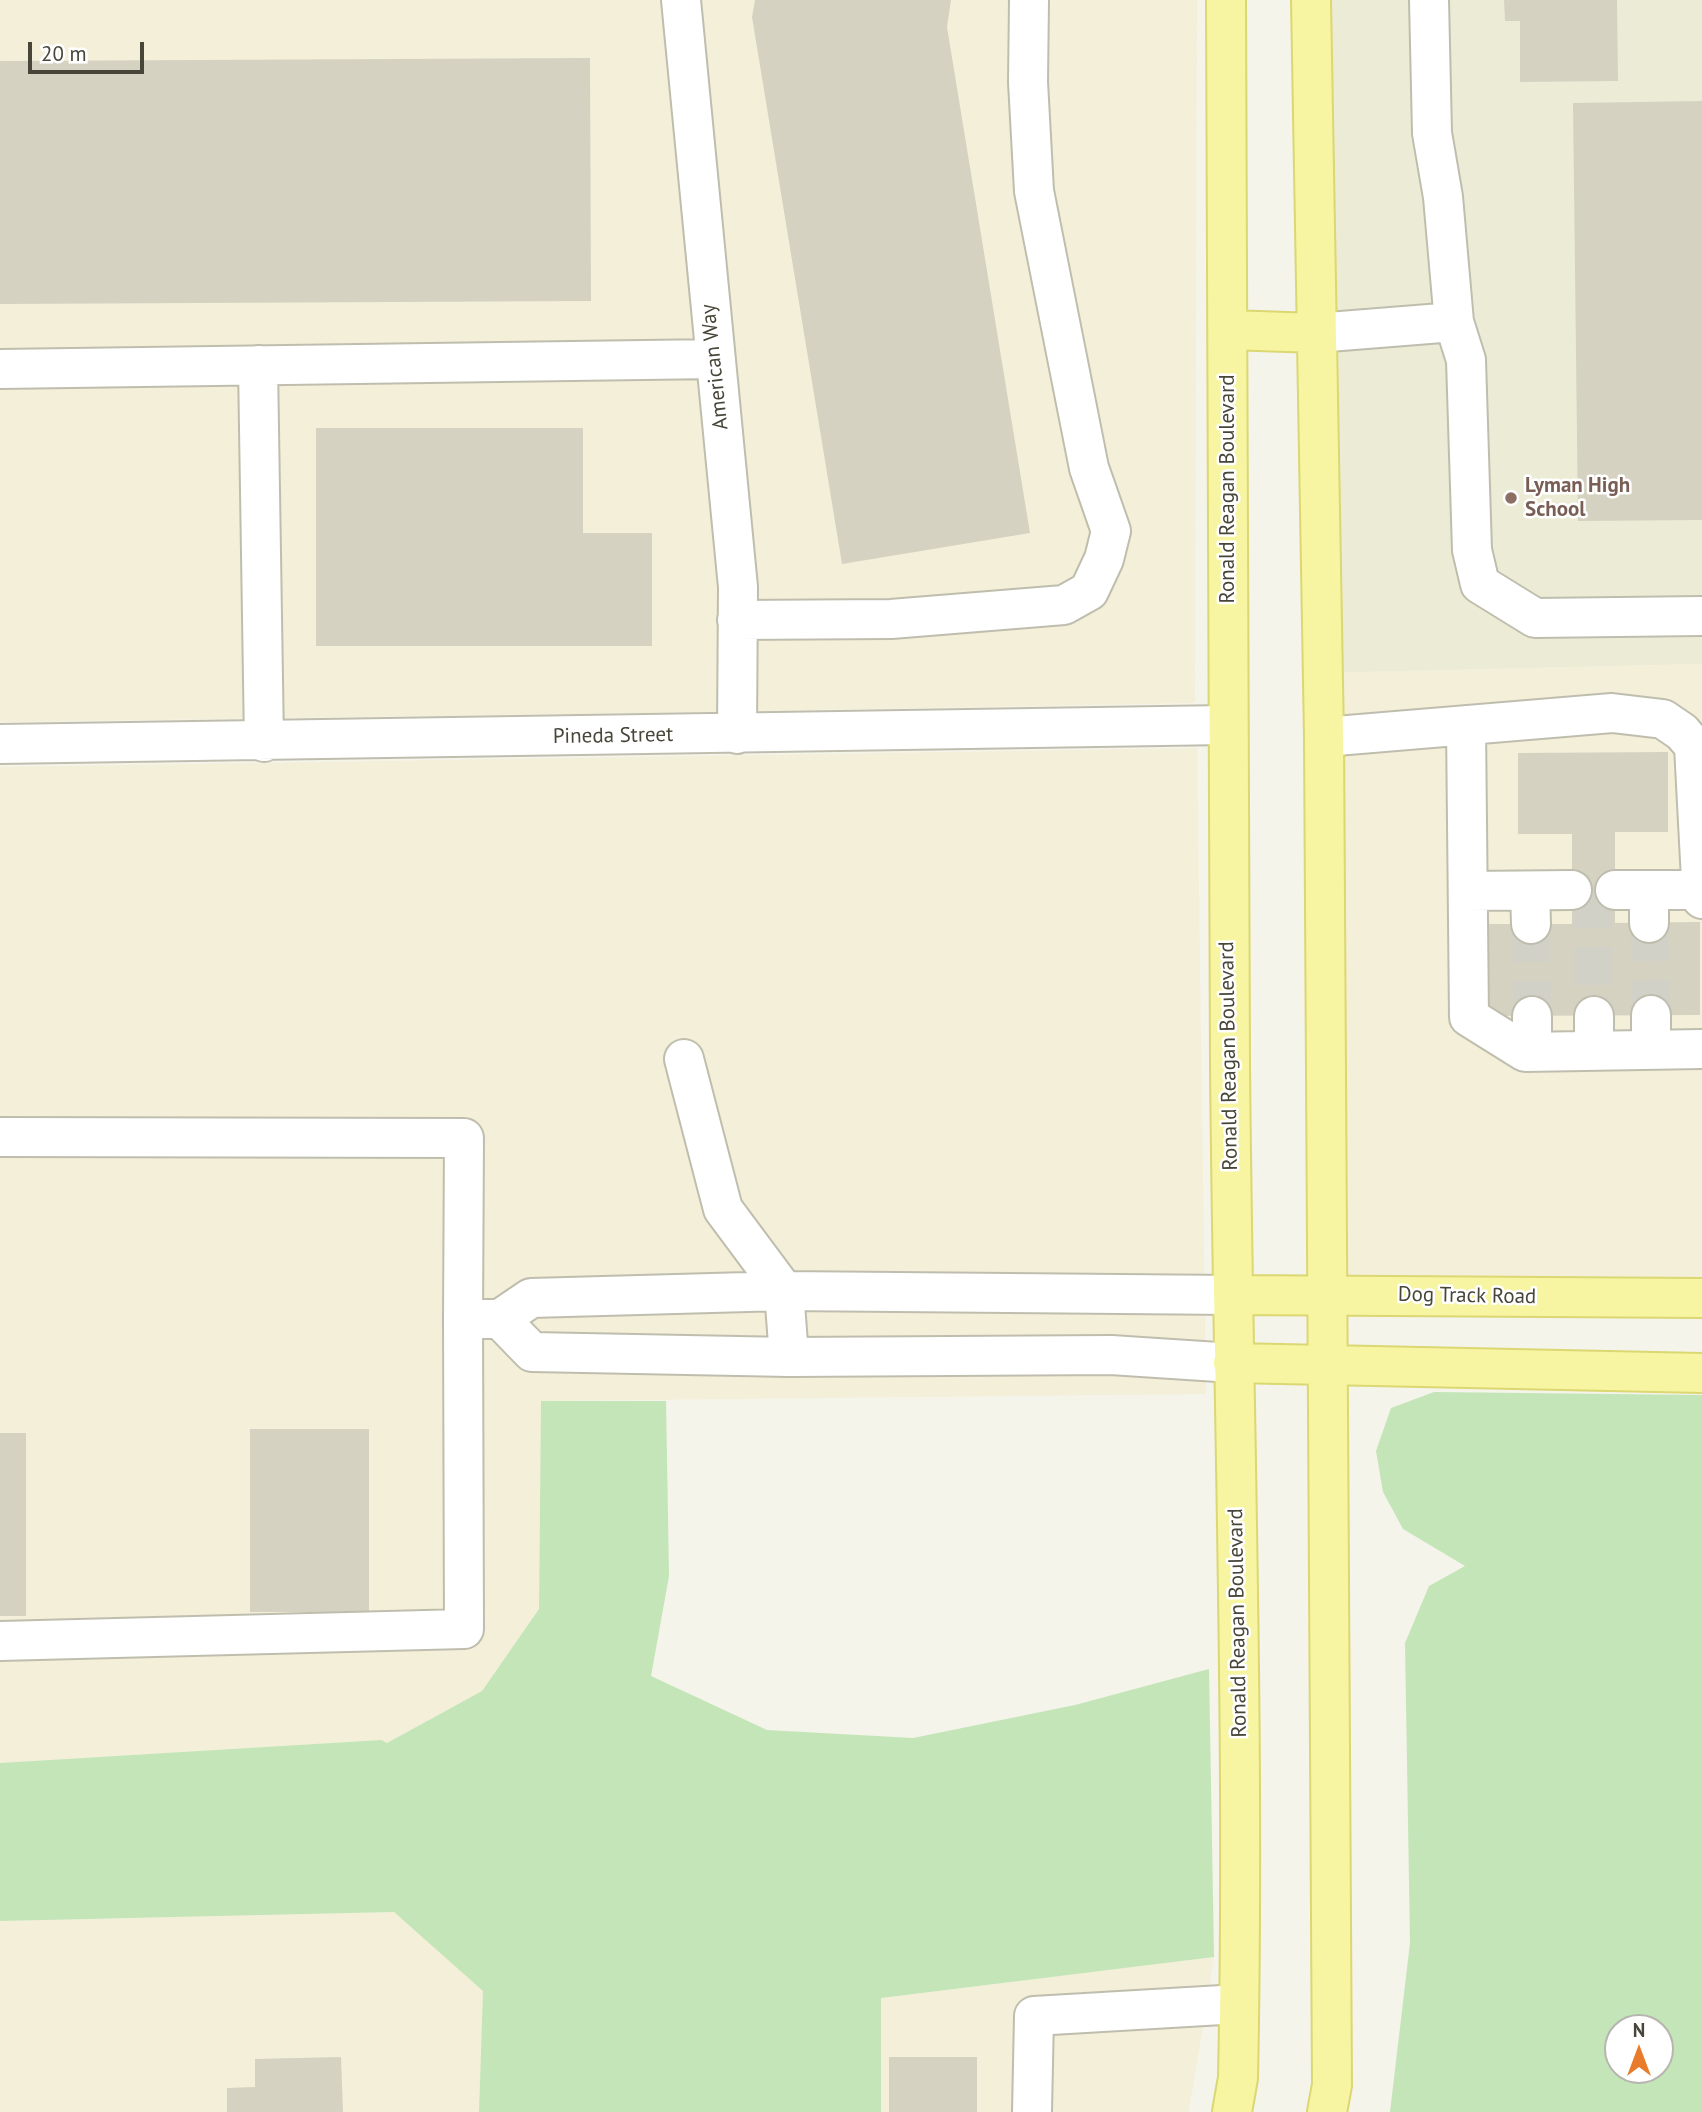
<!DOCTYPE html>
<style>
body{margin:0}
#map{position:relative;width:1702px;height:2112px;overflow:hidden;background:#f4f4eb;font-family:"PT Sans",sans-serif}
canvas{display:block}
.north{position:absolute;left:1604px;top:2014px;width:70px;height:70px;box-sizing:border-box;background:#fff;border:2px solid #b6b5b0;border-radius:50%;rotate:0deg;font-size:19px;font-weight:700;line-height:28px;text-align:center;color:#484639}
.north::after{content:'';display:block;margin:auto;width:24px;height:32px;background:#e97b2c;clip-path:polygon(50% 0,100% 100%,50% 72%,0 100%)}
.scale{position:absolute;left:28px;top:42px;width:116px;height:32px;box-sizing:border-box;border:4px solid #484639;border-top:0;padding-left:9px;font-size:21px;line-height:24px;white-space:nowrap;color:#484639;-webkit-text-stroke:5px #fff;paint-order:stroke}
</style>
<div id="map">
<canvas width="1702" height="2112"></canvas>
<div class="north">N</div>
<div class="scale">20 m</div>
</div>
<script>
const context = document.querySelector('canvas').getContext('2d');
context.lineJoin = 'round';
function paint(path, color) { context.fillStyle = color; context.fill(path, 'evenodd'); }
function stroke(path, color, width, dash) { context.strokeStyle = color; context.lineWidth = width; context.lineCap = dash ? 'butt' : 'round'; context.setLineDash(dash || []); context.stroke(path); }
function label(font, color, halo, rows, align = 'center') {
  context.font = font + ' "PT Sans",sans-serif'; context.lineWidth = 5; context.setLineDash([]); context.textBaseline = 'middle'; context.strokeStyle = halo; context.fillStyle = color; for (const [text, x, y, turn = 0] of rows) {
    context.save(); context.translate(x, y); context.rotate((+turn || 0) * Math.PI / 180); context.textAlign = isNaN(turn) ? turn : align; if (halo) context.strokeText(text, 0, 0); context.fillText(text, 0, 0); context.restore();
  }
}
const commercial = new Path2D(`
 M0,0h661l57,588 -1,124 -717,10z
 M700,0h497l-2,703 -439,8z
 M1702,664v634l-374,-3 -5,-622z
 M1197,748l9,646 -665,7 -2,208 -57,82 -95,52 -6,-3 -381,23v-996z
 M394,1912l90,79 -5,121h-479v-191z
 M1214,1957l-25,155h-308v-114z`);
const education = new Path2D(`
 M1311,0h391v664l-379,9z`);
const green = new Path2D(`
 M1434,1392l268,3v717h-312l20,-169 -5,-300 24,-57 36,-20 -62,-37 -20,-37 -7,-41 15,-43zM1618,2028h42v42h-42z
 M541,1401h125l3,175 -18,100 116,54 146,8 162,-33 134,-36 5,288 -333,41v114h-402l4,-121 -89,-79 -394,9v-158l381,-23 6,3 95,-52 57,-82z`);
const building = new Path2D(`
 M755,0h196l-4,27 83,506 -188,31 -90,-547z
 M1504,0h113l1,81 -98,1v-61h-15z
 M590,58l1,243 -591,3v-243z
 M1702,101v419l-124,1 -5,-418z
 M316,428h267v105h69v113h-336z
 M1668,752v80h-53v91l85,-1v93l-214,1v-92h86v-90h-54v-81z
 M250,1429h119v183h-119z
 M0,1433h26v183h-26z
 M341,2057l2,55h-116v-24l28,-1v-28z
 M889,2057h88v55h-88z`);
const minorTunnel = new Path2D(`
 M1593,890l1,126
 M1649,923l2,92
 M1531,924l1,92`);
const minor = new Path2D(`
 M681,0l57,587 -1,147
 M1429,0l3,133 11,64 11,125 12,38 6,190 8,34 55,34 167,-2
 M1316,333l138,-11
 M258,365l6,377
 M0,369l715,-10
 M737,620l154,-1 173,-14 25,-14 15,-32 7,-28 -22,-63 -55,-277 -6,-109 1,-82
 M1466,725l3,292 56,35 177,-3
 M1324,737l288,-24 51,6 19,13 12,14 8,153
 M0,744l1226,-19
 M1615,890h86
 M1649,890v33
 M1468,891l104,-1
 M1530,891l1,33
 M1651,1015v35
 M1532,1016v36
 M1594,1016v34
 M684,1059l39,150 61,82 5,66
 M0,1137l464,1 -1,181
 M500,1319l32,33 257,5 322,-2 122,8
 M0,1641l464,-12 -1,-310h37l31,-21 253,-7 449,4
 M1032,2112l2,-96 205,-12`);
const major = new Path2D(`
 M1226,0c4,355 0,710 4,1065 3,338 15,675 8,1013l-6,34
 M1311,0l13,737 8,1348 -5,27
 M1229,330l87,3
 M1233,1295l469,3
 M1233,1363l469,10`);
const markers = [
 [1511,498,7,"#8d6e63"]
];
const streetNames = [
 ["American Way",715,367,-96],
 ["Ronald Reagan Boulevard",1228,489,-90],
 ["Pineda Street",613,736,-1],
 ["Ronald Reagan Boulevard",1229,1056,-91],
 ["Dog Track Road",1467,1296,1],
 ["Ronald Reagan Boulevard",1238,1623,-91]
];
const educationNames = [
 ["Lyman High",1525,486],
 ["School",1525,510]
];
paint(commercial, '#f4efd8');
paint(education, '#ececd6');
paint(green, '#c4e5b7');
paint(building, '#d5d2c1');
stroke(minorTunnel, '#d2d1c7', 38, [38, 19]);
stroke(minor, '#bfbeae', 42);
stroke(major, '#dbd772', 42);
stroke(minor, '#fff', 38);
stroke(major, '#f7f5a1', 38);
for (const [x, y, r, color] of markers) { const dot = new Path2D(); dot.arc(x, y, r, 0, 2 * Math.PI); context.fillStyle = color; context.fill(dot); stroke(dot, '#fff', 2.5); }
label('21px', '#484639', '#fff', streetNames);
label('bold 21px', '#785e54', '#fff', educationNames, 'left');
</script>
